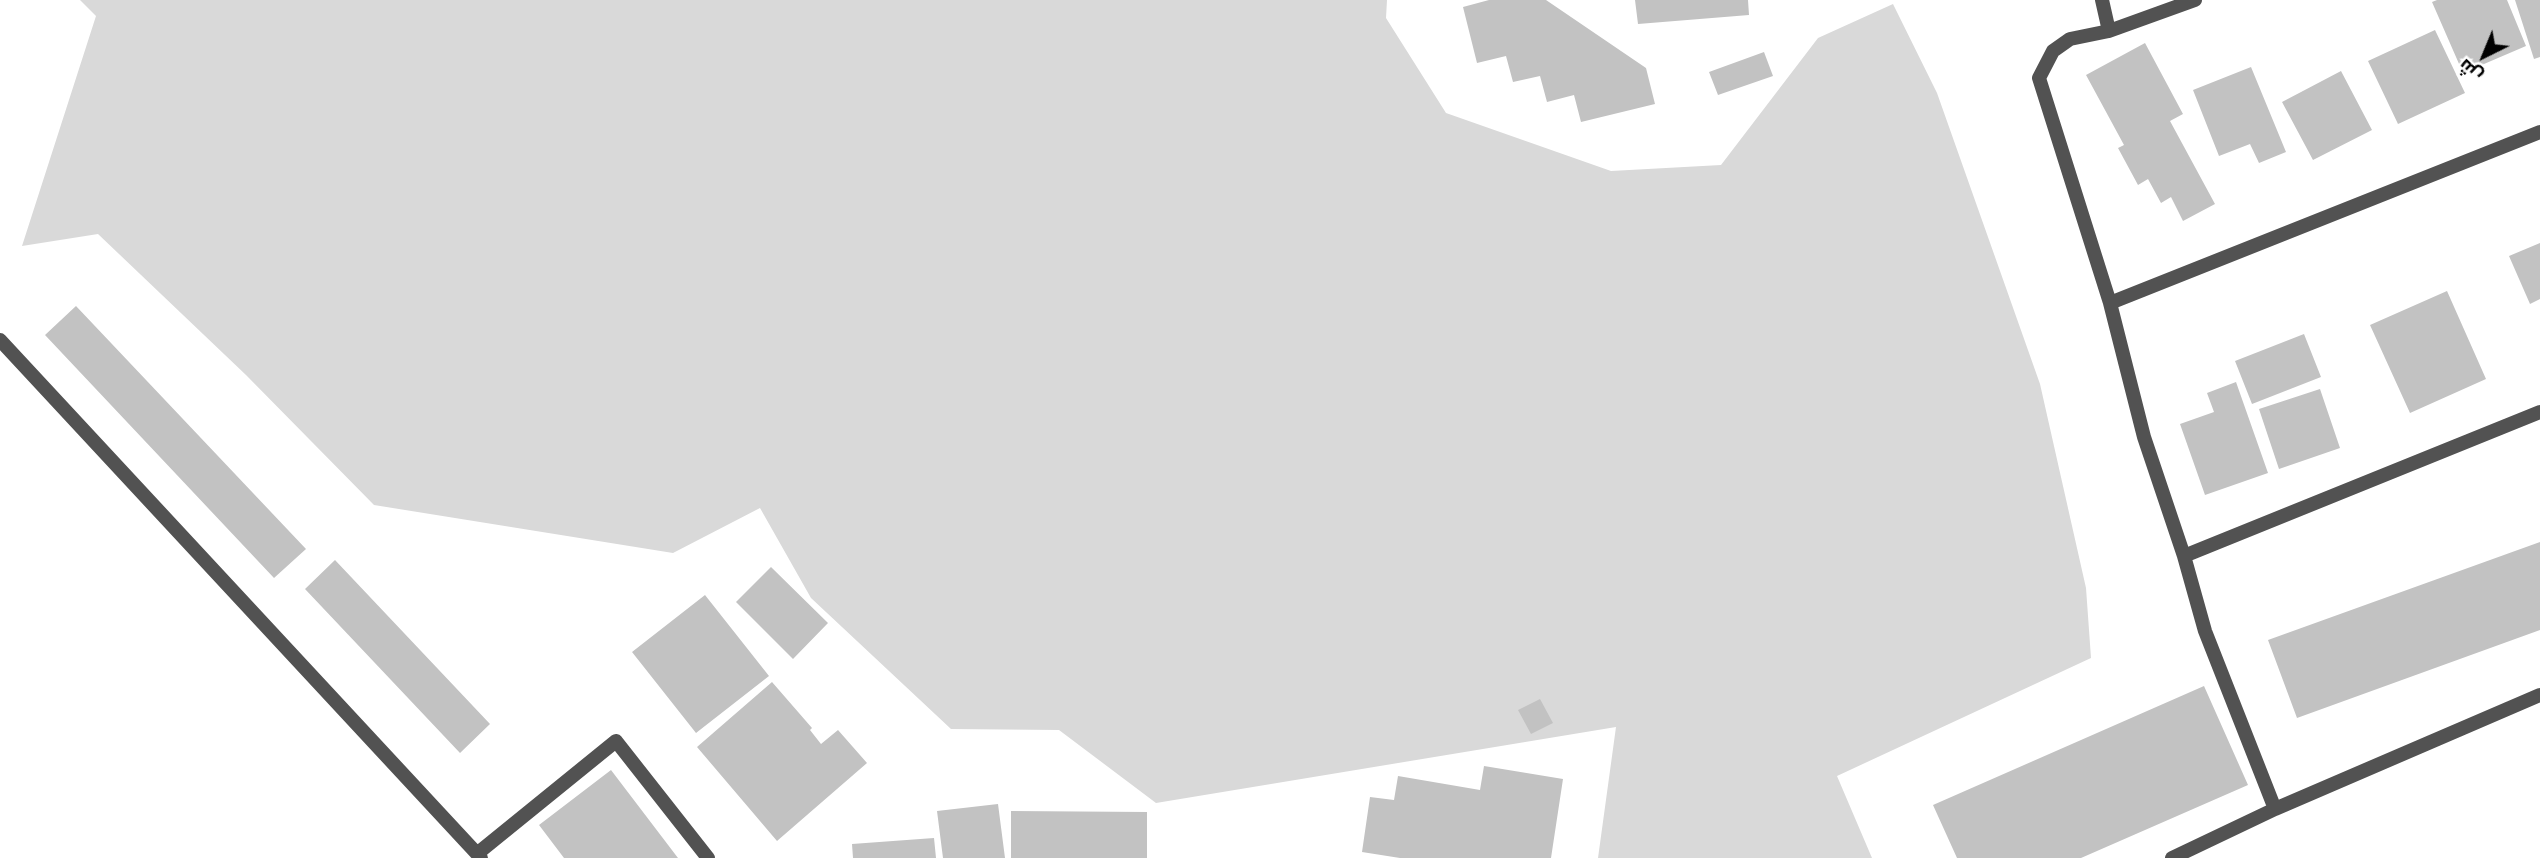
<!DOCTYPE html>
<meta charset="utf-8">
<style>
body{margin:0}
#map{position:relative;width:2540px;height:858px;overflow:hidden;background:#fff;font-family:"Open Sans",Cairo,sans-serif}
canvas{display:block}
.north{position:absolute;left:2449px;top:21px;width:70px;height:70px;-webkit-text-stroke:5px #fff;paint-order:stroke;rotate:223deg;font-size:19px;font-weight:700;line-height:28px;text-align:center;color:#000}
.north::after{content:'';display:block;margin:auto;width:24px;height:32px;background:#000;clip-path:polygon(50% 0,100% 100%,50% 72%,0 100%)}
</style>
<div id="map">
<canvas width="2540" height="858"></canvas>
<div class="north">ش</div>
</div>
<script>
const context = document.querySelector('canvas').getContext('2d');
context.lineJoin = 'round';
function paint(path, color) { context.fillStyle = color; context.fill(path, 'evenodd'); }
function stroke(path, color, width, dash) { context.strokeStyle = color; context.lineWidth = width; context.lineCap = dash ? 'butt' : 'round'; context.setLineDash(dash || []); context.stroke(path); }
const green = new Path2D(`
 M80,0h1307l-1,18 60,95 165,58 110,-6 97,-127 75,-34 44,89 103,291 46,204 5,70 -254,118 35,82h-274l18,-131 -460,76 -97,-73 -108,-1 -140,-131 -51,-90 -87,45 -299,-48 -128,-130 -148,-141 -76,12 74,-230z`);
const building = new Path2D(`
 M1489,0h57l100,68 9,36 -74,18 -7,-27 -27,7 -7,-26 -27,6 -7,-26 -29,7 -14,-56z
 M1635,0h113l1,15 -111,9z
 M2437,0h70l19,46 -63,27 -31,-71z
 M2515,0h25v57l-6,2z
 M2435,30l30,63 -67,31 -30,-63z
 M2145,43l38,71 -13,7 45,83 -32,17 -12,-24 -10,6 -13,-24 -10,6 -20,-37 6,-3 -38,-70z
 M1764,52l9,24 -55,19 -9,-23z
 M2251,67l35,85 -27,11 -9,-19 -31,12 -26,-66z
 M2341,71l31,59 -59,30 -31,-58z
 M2540,243v56l-10,5 -21,-48z
 M2447,291l39,88 -76,34 -40,-88z
 M76,306l230,243 -32,29 -229,-243z
 M2304,334l17,43 -69,27 -17,-43z
 M2236,382l32,91 -63,22 -25,-71 34,-12 -7,-19z
 M2320,389l20,59 -61,21 -20,-60z
 M2540,542v88l-243,88 -29,-78z
 M335,560l155,164 -30,29 -155,-164z
 M771,567l57,56 -35,36 -57,-57z
 M705,595l64,81 -73,57 -64,-81z
 M772,682l40,46 -2,2 11,14 17,-14 29,33 -90,78 -80,-94z
 M2204,686l44,99 -167,73h-124l-24,-53z
 M1540,699l13,24 -22,11 -13,-24z
 M1484,766l79,13 -12,79h-151l-38,-6 8,-55 24,3 4,-24 82,14z
 M611,770l67,88h-114l-25,-33z
 M998,804l7,54h-62l-6,-47z
 M1011,811l136,1v46h-136z
 M934,838l2,20h-83l-1,-14z`);
const minor = new Path2D(`
 M2102,0l7,31
 M2195,0l-86,31 -39,8 -17,12 -14,27 71,225 34,134 40,119 21,75 70,178
 M2110,303l430,-171
 M0,340l481,518
 M2184,556l356,-144
 M478,853l138,-112 92,117
 M2172,858l103,-49 265,-114`);
paint(green, '#d9d9d9');
paint(building, '#c2c2c2');
stroke(minor, '#525252', 14);
</script>
